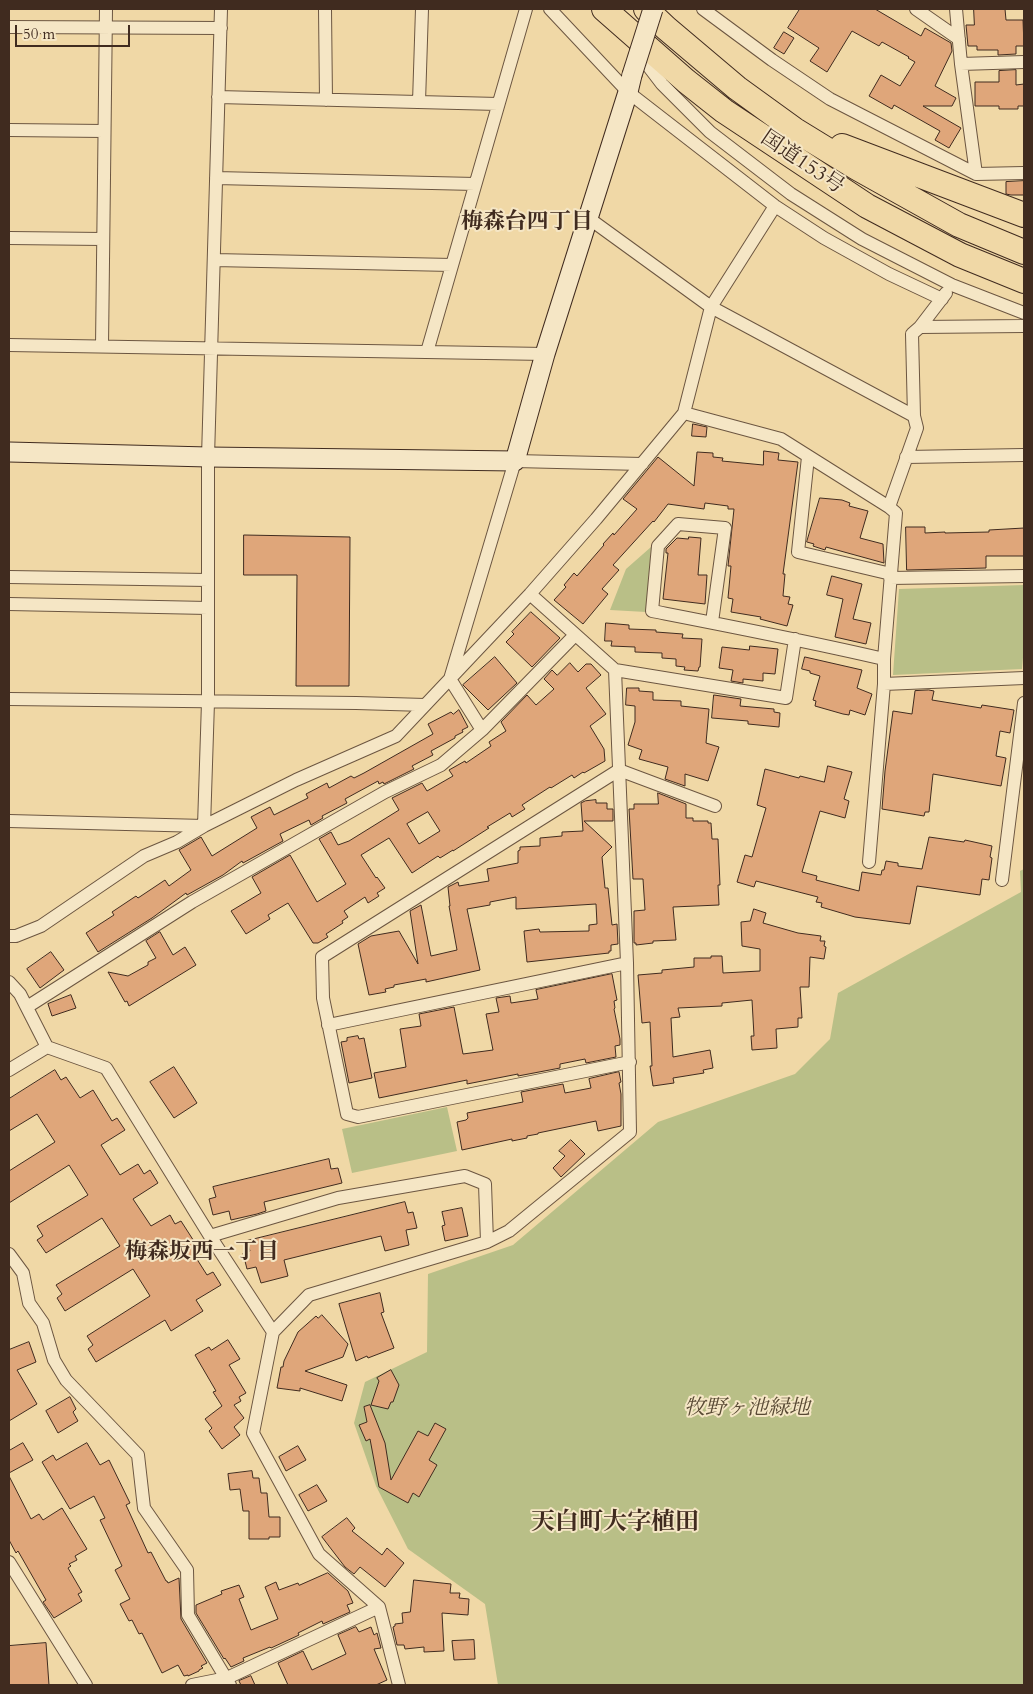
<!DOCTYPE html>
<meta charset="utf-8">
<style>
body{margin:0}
#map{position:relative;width:1033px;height:1694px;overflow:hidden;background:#f0d8a6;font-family:Cardo,serif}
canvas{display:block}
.frame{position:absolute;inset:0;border:10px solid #402b1f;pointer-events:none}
.scale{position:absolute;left:15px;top:25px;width:115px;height:22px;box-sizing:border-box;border:2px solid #402b1f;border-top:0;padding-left:6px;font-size:15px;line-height:18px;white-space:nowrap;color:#402b1f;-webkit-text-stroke:4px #f5e6c5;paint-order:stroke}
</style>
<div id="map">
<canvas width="1033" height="1694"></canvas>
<div class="frame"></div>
<div class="scale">50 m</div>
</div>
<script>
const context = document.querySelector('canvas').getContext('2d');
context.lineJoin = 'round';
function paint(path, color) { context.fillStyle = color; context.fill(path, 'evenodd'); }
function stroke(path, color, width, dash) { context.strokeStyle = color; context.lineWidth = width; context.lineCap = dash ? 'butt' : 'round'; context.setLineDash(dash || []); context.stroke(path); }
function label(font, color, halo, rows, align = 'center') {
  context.font = font + ' Cardo,"Noto Serif JP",serif'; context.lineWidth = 4; context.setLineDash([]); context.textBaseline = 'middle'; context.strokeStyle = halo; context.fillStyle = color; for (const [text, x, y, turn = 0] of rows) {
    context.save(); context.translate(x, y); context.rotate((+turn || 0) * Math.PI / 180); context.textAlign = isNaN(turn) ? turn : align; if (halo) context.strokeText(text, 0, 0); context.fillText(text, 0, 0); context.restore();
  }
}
const green = new Path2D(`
 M651,547l-5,65 -36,-2 16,-41z
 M1024,585v61l-2,23 -129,6 6,-86z
 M1024,869v816h-526l-13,-81 -77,-55 -32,-63 -22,-63 11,-41 62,-30 1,-78 85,-29 145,-123 137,-48 35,-35 8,-46 183,-101 -1,-21z
 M447,1107l10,44 -105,22 -10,-44z`);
const building = new Path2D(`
 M800,9h75l46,27 4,-8 26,15 1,8 -17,35 21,12 -4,8h-29l38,22 -12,20 -14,-8 5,-9 -46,-26 -2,4 -23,-13 12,-21 19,11 15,-24 -7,-4 1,-1 -27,-15 -3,4 -27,-15 -25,41 -17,-11 9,-13 -31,-20z
 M974,9h31l1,11h17l1,26h-8v8l-18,1v-5h-21v-4h-9l-2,-21h8z
 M784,32l10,6 -10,16 -10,-6z
 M1016,70v15l8,-1v22h-6v3h-19v-3h-24v-24h24v-11z
 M1024,181v14h-13l-5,-1v-12z
 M693,424l14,3 -1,10 -14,-1z
 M764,451l15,2 -1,7 20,2 -15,112h2l-2,22 7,1 -2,7 5,1 -6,21 -27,-7 1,-2 -30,-5 2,-13 -5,-1 3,-32h-3l6,-57h-6v-3l-23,-3 -1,6 -36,-5 -14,18 -1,-1 -40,44 6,5 -17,19 6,5 -25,30 -29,-24 12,-13 -2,-2 10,-12 3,3 27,-31 -1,-1 10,-11 1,2 23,-26 -14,-10 35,-42 36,29 3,-34 16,1v4l10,1 -1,3 41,4z
 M820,498l22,2 8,3 -1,3 19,5 -8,27 23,6 1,19 -58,-16 -1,3 -12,-4 1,-2 -7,-2z
 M906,527h19v6l20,-1v1l44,-1v-2l35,-2v28h-38v12l-79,2z
 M244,535l106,2 -1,149h-53l1,-111h-53z
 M689,537l12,1 -3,37h9l-2,29 -42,-5 5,-46h-2v-4l11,-11 11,1z
 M832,576l30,8 -9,35 18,4 -5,21 -31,-7 8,-38 -16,-4z
 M531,612l29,26 -28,29 -26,-25 8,-8 -2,-2z
 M606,623l23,2v4l27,1v2l27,2 -1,4 20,1 -2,28h-1l-1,4 -14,-1 1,-3 -9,-1v-7l-14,-1v-5l-27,-1v-5l-24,-1 1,-5h-7z
 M750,646l28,3 -3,25 -12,-1v8l-20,-2v4l-12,-2 2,-11 -14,-2 3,-21 27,3z
 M495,657l22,26 -29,27 -25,-25z
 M805,657l57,13 -5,18 15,6 -7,21 -15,-5 -1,5 -6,-1 -28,-8 1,-5 -3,-1 7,-24 -10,-3v-2l-8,-2z
 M570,663l8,9 8,-8h5l10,11 -15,13 20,26 -16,12 14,23 1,12 -21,12 -1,-1 -9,6 -2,-3 -21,13 -1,-1 -28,18 3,4 -13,8 -2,-4 -23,14 2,1 -36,23v-1l-13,8 -2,-2 -26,17 -23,-35 -28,17 15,23 1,-1 8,11 -8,5 2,3 -11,7 -3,-6 -21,14 4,6 -6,4 1,2 -17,11 2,3 -10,6h-5l-25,-40 -20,12 2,4 -24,15 -15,-23 30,-18 -9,-16 38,-22 27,47 29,-18 -27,-45 12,-7 7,13 11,-4 50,-31 -7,-12 30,-15 5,8 26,-15 -4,-6 16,-9 1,2 25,-17 -2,-4 17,-11 -5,-9 26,-27 9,10 18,-16 -10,-10 8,-9 5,5zM428,812l12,19 -21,13 -12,-20z
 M627,688h12v3l14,1v8l28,1v5l28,3 -3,34 13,4 -11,34 -23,-7v12l-20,-7 3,-12 -29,-8 3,-9 -14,-5 7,-23v-16l-9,-1z
 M929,690l5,1 -2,9 49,8 1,-3 32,5 -4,23 -10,-2 -4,25 10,2 -5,28 -68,-12 -4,38h-4l-1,4 -42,-7 3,-38 8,-60 19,3 3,-23z
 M714,695l27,4 -1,7 34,3v3l6,1 -1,14 -31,-3v-3l-36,-3z
 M459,710l9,17 -6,3 1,2 -8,4v2l-24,13 2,4 -21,11 2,3 -30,15 -1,-2 -4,2 -1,-3 -33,18 2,4 -25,13 1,2 -12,7 -2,-5 -29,14 3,7 -40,22 -1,-2 -19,14 -36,20 -1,-2 -34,25 -54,34 -12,-19 28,-18 -2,-3 24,-16 2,2 27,-18 4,6 22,-16 -12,-20 22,-13 11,19 45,-28 -6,-11 19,-10 4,8 34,-17 -2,-4 21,-11 2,5 22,-12 3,2 10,-5 69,-39 -5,-10 23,-12 2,2z
 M828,766l24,6 -8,27 5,2 -4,17 -25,-7 -18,61 15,4 -1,4 43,11 3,-19 19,3 1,-5h2l2,-9 12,2v3l24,3 7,-32 35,5 1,-2 27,6 -2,11 2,1 -3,22 -7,-1 -2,16 -63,-9 -7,38 -55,-7 -34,-10 1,-4 -6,-1 2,-5 -62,-16 -2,6 -17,-5 8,-27 7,2 14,-49 -9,-3 8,-36 34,9 1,-2 24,6z
 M658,793l28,11v14h7v3h15v2h3l1,16h6l2,46h-2l1,20 -46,2 3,33 -23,1v2l-17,2v-2h-2v-32l11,-1 -2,-31h-10l-4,-70h5v-5h24z
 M596,800v3h11v6h6v12h-29l28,26 -10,10 3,31h3l4,37 5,-1 1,20 -7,1v6h-2v2l-82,9 -3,-31 15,-2 1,3 49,-1v-6l8,-1 -1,-20 -80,5v-12l-26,5v3l-23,4 13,61 -54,12v-3l-32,6v2l-9,2 1,3 -17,3 -11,-51 13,-8 28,-5 19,33 -8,-53 11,-6 10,51 26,-6 -8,-44h1l-2,-19 10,-5 1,4 30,-5 -2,-12 31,-6v-12l2,-1v-3l20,-1v-8l22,-2v-4l21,-1 -2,-28 4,-2z
 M754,909l12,4 -3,10 35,10 23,3 -1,5h5l-1,5 2,1 -2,12 -14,-2 -1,30h-9l2,31h-4v9l-22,2 1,19 -25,2 -1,-14h3l-2,-36 -30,3v3l-44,2 2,9 -9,1 2,39 37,-7 3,18 -10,2 1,3 -31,5 1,5 -21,3 -3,-20h2l-2,-44 -8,1 -4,-48 24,-2v-3l32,-3v-9h17v-2h11l1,17 37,-2v-22l-18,-3 -1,-24 9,-1z
 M160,932l13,23 12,-8 11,18 -67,41 -2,-5 -2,1 -17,-30 20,4 20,-11v-3l8,-4 -10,-17z
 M51,952l13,18 -24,18 -13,-19z
 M612,974l5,26 -3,1 1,7 -1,1 6,30v6l-5,1 1,11 -30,6 -1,-4 -25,5v4l-42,8v-2l-51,10v-4l-88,18 -5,-25 32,-6 -6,-38 21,-3 -2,-12 35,-7 9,47 30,-4 -7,-36 13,-2 -3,-14 14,-2 1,7 27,-4 -2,-9z
 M71,995l5,13 -24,8 -4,-12z
 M358,1036l1,3 5,-1 8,40 -23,5 -8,-41 6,-1v-3z
 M174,1067l23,36 -23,15 -24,-36z
 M55,1070l6,10 5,-3 14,21 13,-8 19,31 5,-3 8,12 -24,15 19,30 18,-11 6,10 6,-4 8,13 -25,16 18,27 19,-11 5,9 6,-3 18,28 -6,4 14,22 6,-3 8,13 -25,15 7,11 -32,20 -6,-11 -69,42 -8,-13 5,-4 -6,-9 63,-40 -17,-27 -68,42 -8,-13 5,-4 -6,-9 64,-39 -18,-28 -56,35 -9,-13 6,-4 -6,-10 51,-31 -19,-30 -60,38v-32l46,-29 -18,-28 -28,17v-32z
 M619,1072l2,10 -2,1 2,11v32l-23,5 -2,-10 -58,12v1l-11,2v2l-15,3v-2l-50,11 -5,-28 9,-2 2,-2 -1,-5 56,-11 -2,-10 42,-8 2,9 26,-5 -2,-9z
 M571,1140l14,14 -24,23 -8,-9 12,-12 -6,-5z
 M329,1159l2,10 7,-1 4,15 -78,19 2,9 -9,3 -26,6 -2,-9 -16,4 -4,-16 7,-2 -3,-10z
 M405,1202l3,11 5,-1 4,16 -11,2 3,15 -24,6 -4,-15 -97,24 4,16 -27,7 -5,-16 -9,2 -4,-16 7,-2 -3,-10z
 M462,1208l6,28 -23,5 -3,-15 3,-1 -3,-13z
 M380,1293l4,19 -3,1 13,35 -26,10 -1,-2 -11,5 -17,-57z
 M322,1315l26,29 -5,13 -38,14 42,14 -5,16 -42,-13v3l-23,-3 4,-21h2l1,-6 14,-29 18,-16 2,2z
 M228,1340l12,19 -11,6 17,28 -7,4 2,4 -7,4 10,13 -10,9 6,8 -18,14 -13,-18 3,-3 -7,-9 17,-13 -9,-14 3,-1 -21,-36 14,-8 2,3z
 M29,1342l7,20 -19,8 20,34 -28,17v-71z
 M391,1370l8,15 -6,17h-2l-3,7 -17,-4 8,-24 -2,-3z
 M70,1397l6,12 -3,3 5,9 -20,12 -12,-22z
 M370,1405l15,38 6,37 27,-49 10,5 7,-13 11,6 -17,31 8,5 -18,32 -6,-4 -5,10 -29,-16 -9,-48 -4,2 -7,-16 8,-3 -3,-15z
 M23,1443l10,17 -24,13v-22z
 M87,1443l13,22 9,-5 21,43 -4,2 22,48 3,-1 15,29h1l1,2 11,-5 2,41 26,44 -6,3 2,2 -4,2v1l-11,5v-1l-4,1 -6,-11 -16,8 -20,-40 -3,1 -7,-14 -3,1 -9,-17 10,-5 -15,-29 7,-4 -22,-46 5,-2 -11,-22 -24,13 -28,-47 11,-7 3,5z
 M298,1446l8,14 -20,11 -7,-14z
 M252,1471l1,7h6l2,15h6l2,24h11v20h-11v2h-20v-28h-6l-3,-22 -10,1 -2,-16z
 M9,1476l22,43 8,-5 4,6 19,-12 25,41 -12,7 2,4 -8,4 2,2 -3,2 14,24 -4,2 4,7 -28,17 -11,-16 3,-2 -28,-49 -2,2 -7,-13z
 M317,1485l10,16 -19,10 -9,-16z
 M347,1518l8,10 -3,3 30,24 5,-7 17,15 -19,24 -25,-20 -6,7 -9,-7 -23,-30z
 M328,1573l20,18 5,12 -6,2 3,7 -27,12 -1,-3 -24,12 1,2 -2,1 -26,12 -1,-1 -27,11 1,3 -13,6 -6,-9 -1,1 -28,-46v-8l26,-11 -1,-3 18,-6 5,12 -5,2 12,31 27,-11 -13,-32 11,-5 3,8 19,-7 1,2z
 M414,1580l37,4 -1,9h10l-1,5 10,1 -1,16 -26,-2 2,38 -20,1v-5l-19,2 -1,-4h-7l-4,-18 2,-1v-2l8,-1 -1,-10 8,-1z
 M356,1627l3,5 12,-5 3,8 3,-2 4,15 -7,1 13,31 -11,5h-88l-10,-22 25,-12 9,19 34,-16 -8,-19z
 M474,1640l1,19 -21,1 -2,-19z
 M46,1643l3,42h-40v-39z
 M251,1676l4,9h-14l-2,-4z`);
const street = new Path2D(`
 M325,9l1,91
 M550,9l78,83 147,114 49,32 65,36 53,25
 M703,9l69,51 58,39 146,75 48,-1
 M916,9l43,30
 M956,9l5,55 15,110
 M9,27l212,1
 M636,50l26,34 48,48 81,62 71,45 90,46 72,28
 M961,64l63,-2
 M218,97l280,7
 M419,102l3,-93
 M9,130l95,1
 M216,178l259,6
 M587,217l124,90 203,109
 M9,238l94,1
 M214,260l238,5
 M920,327l104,-1
 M9,345l536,9
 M102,346l4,-337
 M427,352l99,-343
 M684,413l97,26 108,68 7,6 -12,146v25l-15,178
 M808,457l-10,95 93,22
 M906,457l118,-2
 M889,507l28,-79 -3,-12 -2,-82 8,-7 26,-34
 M9,577l199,3
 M890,578l134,-2
 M9,604l199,4
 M712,622l13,-94 -47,-4 -20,22 -6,65c77,15 155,30 232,48
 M575,635l-93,95 -32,-51 65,-218 127,3
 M615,670l171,28 9,-59
 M884,684l140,-6
 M9,699l347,4 69,2
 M9,821l195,5
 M204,826l4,-124v-245l13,-448
 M1002,880l22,-177
 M9,936h7l25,-10 103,-70 33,-14 27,-16 92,-46 100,-44 134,-142 66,-75 88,-106 27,-106 64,-101
 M9,982l11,12 27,53 59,21 104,168 63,96
 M27,1007l165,-105 193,-110 56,-27 41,-35
 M328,1025l299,-62
 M630,1062l-272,55 -11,-3 -24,-116 -1,-41 297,-187 96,36
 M9,1070l38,-23
 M210,1236l128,-38 127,-22 20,8 2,58
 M9,1254l14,19 6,30 14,20 11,37 12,20 72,75 6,53 43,62 1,45 42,70
 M9,1562l77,123
 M192,1685l35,-7 152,-71
 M399,1685l-20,-78 -60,-53 -66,-121 20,-101 36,-37 178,-53 22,-11 121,-99 -3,-169 -12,-293 -85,-76`);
const secondary = new Path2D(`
 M9,452l199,5 307,4 30,-107 83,-262 4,-17`);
const highway = new Path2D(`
 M604,9l82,72 38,30 143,95 93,49 64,26
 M646,9l20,19 71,60 58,42 62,38 102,57 65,27
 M842,146l182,69`);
const secondaryBridge = new Path2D(`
 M632,75l21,-66`);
const streetNames = [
 ["国道153号",802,163,34]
];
const parkNames = [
 ["牧野ヶ池緑地",747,1409]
];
const neighbourhoodNames = [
 ["梅森台四丁目",527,223],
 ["梅森坂西一丁目",202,1253]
];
const quarterNames = [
 ["天白町大字植田",615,1523]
];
paint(green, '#b9bf87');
paint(building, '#dfa67a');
stroke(building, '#402b1f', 1);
stroke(street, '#6c5641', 14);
stroke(secondary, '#402b1f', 21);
stroke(highway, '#402b1f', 26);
stroke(street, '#f5e6c5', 12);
stroke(secondary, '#f5e6c5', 19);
stroke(highway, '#f0d8a6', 24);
stroke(secondaryBridge, '#402b1f', 21, []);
stroke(secondaryBridge, '#f5e6c5', 19);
label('21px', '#402b1f', '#f5e6c5', streetNames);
label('italic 21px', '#584934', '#f5e6c5', parkNames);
label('bold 22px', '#402b1f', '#f5e6c5', neighbourhoodNames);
label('bold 24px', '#402b1f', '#f5e6c5', quarterNames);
</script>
